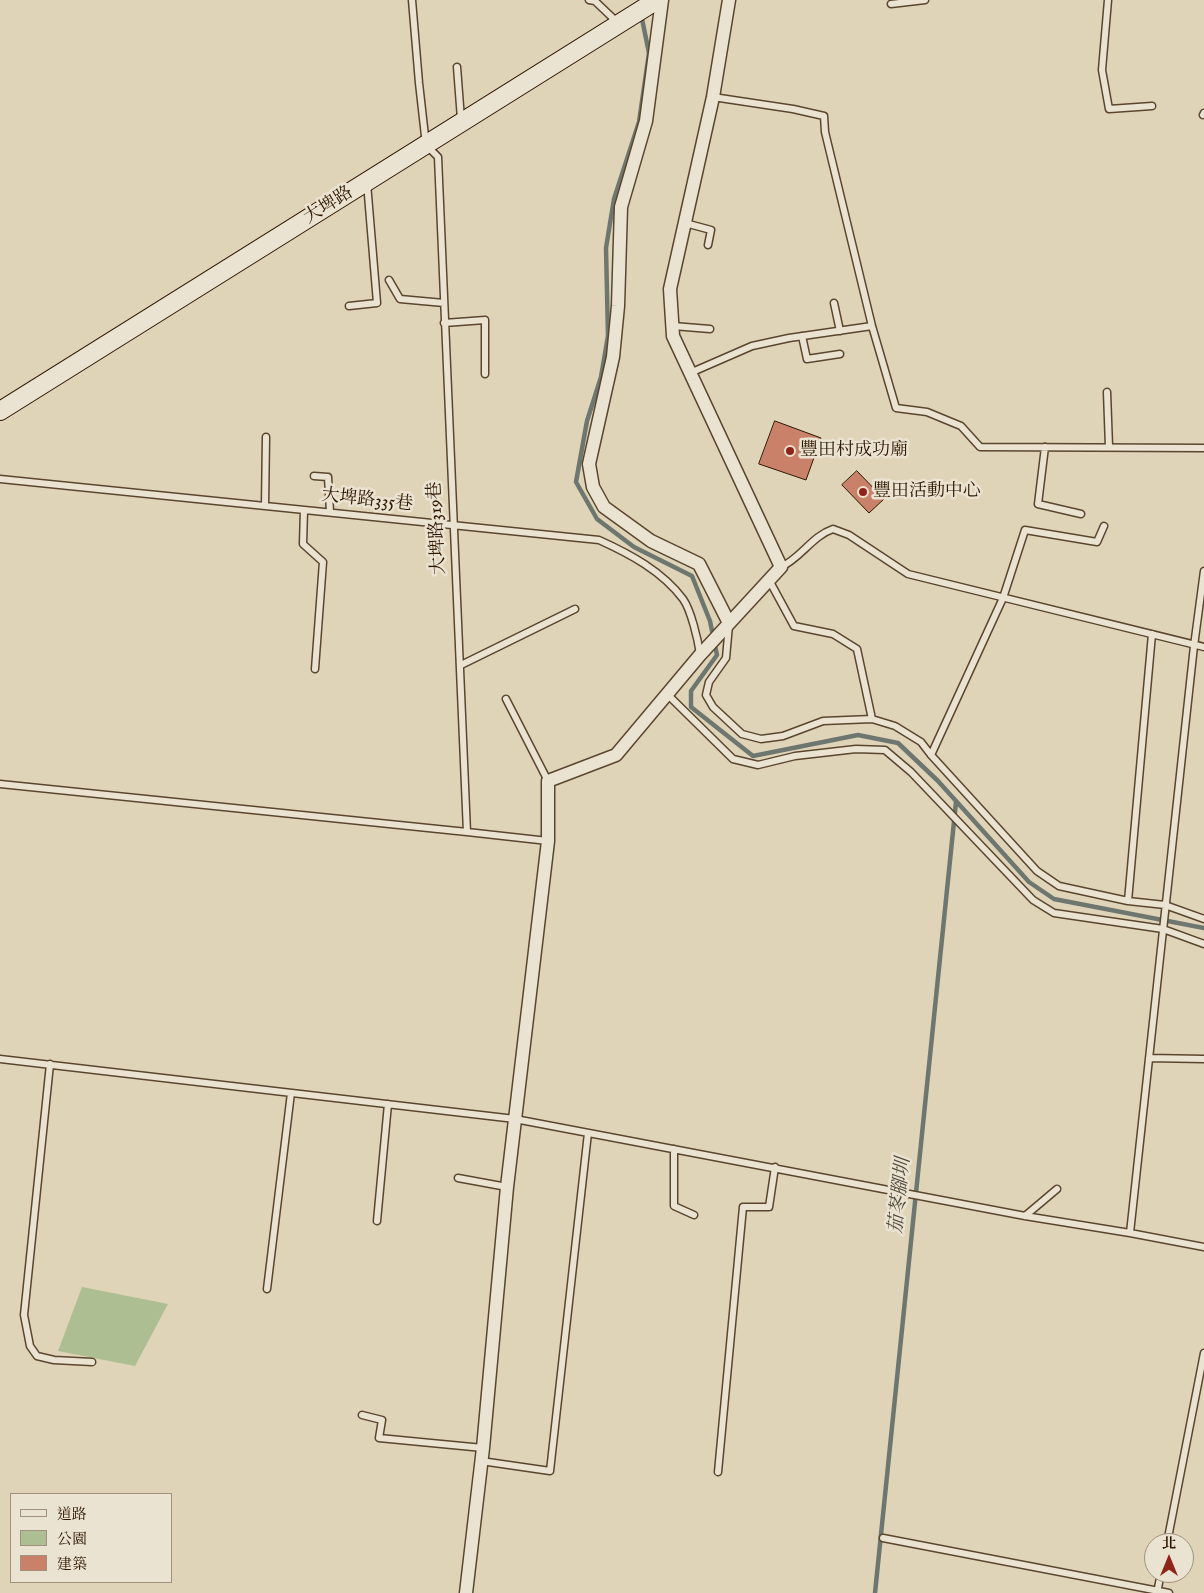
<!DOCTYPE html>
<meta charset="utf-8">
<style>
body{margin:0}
#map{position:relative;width:1204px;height:1593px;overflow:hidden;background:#e0d4b8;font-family:"IM FELL English","Noto Serif TC",serif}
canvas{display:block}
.legend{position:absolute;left:10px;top:1493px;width:162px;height:90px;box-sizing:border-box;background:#ebe3d1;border:1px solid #9f917d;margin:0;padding:6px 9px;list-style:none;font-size:15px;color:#2e1700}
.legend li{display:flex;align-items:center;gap:10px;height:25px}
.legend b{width:25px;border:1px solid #9f917d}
.north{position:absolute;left:1144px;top:1533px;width:50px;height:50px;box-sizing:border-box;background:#ebe3d1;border:1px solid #9f917d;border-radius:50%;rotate:0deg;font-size:14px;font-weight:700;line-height:20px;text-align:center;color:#2e1700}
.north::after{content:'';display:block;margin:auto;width:18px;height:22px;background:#8f2418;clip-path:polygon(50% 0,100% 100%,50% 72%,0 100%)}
</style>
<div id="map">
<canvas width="1204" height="1593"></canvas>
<ul class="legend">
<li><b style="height:6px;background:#ebe3d1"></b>道路</li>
<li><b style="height:14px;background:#adbe93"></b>公園</li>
<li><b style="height:14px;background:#c9816a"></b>建築</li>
</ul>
<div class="north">北</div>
</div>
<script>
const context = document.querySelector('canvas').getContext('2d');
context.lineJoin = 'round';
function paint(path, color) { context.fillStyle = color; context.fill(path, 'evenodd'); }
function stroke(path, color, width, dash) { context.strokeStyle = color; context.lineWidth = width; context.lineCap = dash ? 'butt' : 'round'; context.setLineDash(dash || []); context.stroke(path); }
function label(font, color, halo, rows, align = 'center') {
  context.font = font + ' "IM FELL English","Noto Serif TC",serif'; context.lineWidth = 5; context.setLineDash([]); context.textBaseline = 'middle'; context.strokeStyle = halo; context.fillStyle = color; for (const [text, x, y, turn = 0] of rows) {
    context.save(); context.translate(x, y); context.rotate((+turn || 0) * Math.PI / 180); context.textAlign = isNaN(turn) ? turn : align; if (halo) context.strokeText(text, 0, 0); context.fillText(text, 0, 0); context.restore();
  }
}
const green = new Path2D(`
 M82,1287l86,17 -33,62 -77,-15z`);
const stream = new Path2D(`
 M641,14l8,39 -10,69 -25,77 -8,49 2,88 -7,41 -14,44 -11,61 21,37 37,28 58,29 18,45 7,34 -26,36v16l62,49 105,-21 40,8 40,38 91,101 25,17 150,29
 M875,1593l81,-791`);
const building = new Path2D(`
 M775,421l46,17 -15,42 -47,-16z
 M857,471l27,28 -15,14 -27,-28z`);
const service = new Path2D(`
 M412,0l7,83 7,62 12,12 29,675 81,9
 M589,0l6,1 23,22
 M1108,0l-6,70 7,39 43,-3
 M891,4l34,-4
 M457,67l4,52
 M713,97l80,12 31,7 1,16 47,194 24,82 31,4 34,14 19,21 224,1
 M1203,115l1,-2
 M685,223l26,7 -3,15
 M389,280l11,19 44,4
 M834,303l6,28
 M349,306l28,-3 -10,-120
 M444,323l41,-3v54
 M673,326l37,3
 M802,336l5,23 33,-5
 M690,373l62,-27 37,-8 83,-12
 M1107,392l2,55
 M1045,447l-7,57 43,10
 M314,476l14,1 2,35
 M0,479l599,61c31,14 63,31 84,59 8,11 15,41 17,55
 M265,506l1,-69
 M304,510l-1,34 20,18 -8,107
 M781,567c20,-9 31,-31 52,-38l16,6 59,39 296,73
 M769,580l25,46 39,8 24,15 15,70
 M729,625l-3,33 -17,24 -3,13 7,12 29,27 19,5 22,-3 40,-15 49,-2 23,7 26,16 10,13 106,116 22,15 69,15
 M1152,634l-24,267 37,4 39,14
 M461,665l114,-56
 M667,694l66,65 25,6 37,-9 61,-7 29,1 26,22 122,128 21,13 109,16 41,15
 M506,699l42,82
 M931,755l72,-157 22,-68 72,12 7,-16
 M0,784l467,48
 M1149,1058l55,1
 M0,1059l515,60 510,97 105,17 74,14
 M50,1064l-26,251 6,31 7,10 17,4 38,2
 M674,1149v57l20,9
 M458,1178l49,9
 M1025,1216l32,-27
 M377,1221l11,-117
 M1130,1233l64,-587 10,-75
 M267,1289l24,-196
 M362,1415l20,5 -3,18 104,10
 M481,1461l69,10 38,-338
 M718,1472l25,-265h26l6,-40
 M883,1538l286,55
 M1167,1543l37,-190
 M1157,1593l4,-20`);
const minor = new Path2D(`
 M662,0l-16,121 -25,86 -3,99 -5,51 -24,107 4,23 11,20 47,34 48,23 30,59
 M466,1593l17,-145 24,-261 41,-346v-60l68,-26 84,-100 81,-88 -108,-231 -3,-47 43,-192 16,-97`);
const secondary = new Path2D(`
 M0,411l657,-411`);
const markers = [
 [790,451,5,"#8f2418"],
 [863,492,5,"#8f2418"]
];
const streetNames = [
 ["大埤路",329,206,-32],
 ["大埤路335巷",367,501,6],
 ["大埤路319巷",438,528,-93]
];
const poiNames = [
 ["豐田村成功廟",800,451],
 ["豐田活動中心",873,492]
];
const waterNames = [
 ["茄苳腳圳",901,1196,-84]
];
paint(green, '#adbe93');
stroke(stream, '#6e7670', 4.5);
paint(building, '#c9816a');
stroke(building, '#2e1700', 1);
stroke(service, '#5a462e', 9);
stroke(minor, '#5a462e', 15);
stroke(secondary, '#2e1700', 20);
stroke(service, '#ebe3d1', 6);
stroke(minor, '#ebe3d1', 12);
stroke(secondary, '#ebe3d1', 18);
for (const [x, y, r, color] of markers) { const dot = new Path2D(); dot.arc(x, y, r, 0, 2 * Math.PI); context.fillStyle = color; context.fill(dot); stroke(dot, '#ebe3d1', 2); }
label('18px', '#2e1700', '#ebe3d1', streetNames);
label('18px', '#2e1700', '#ebe3d1', poiNames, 'left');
label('italic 19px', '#4e4638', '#ebe3d1', waterNames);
</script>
